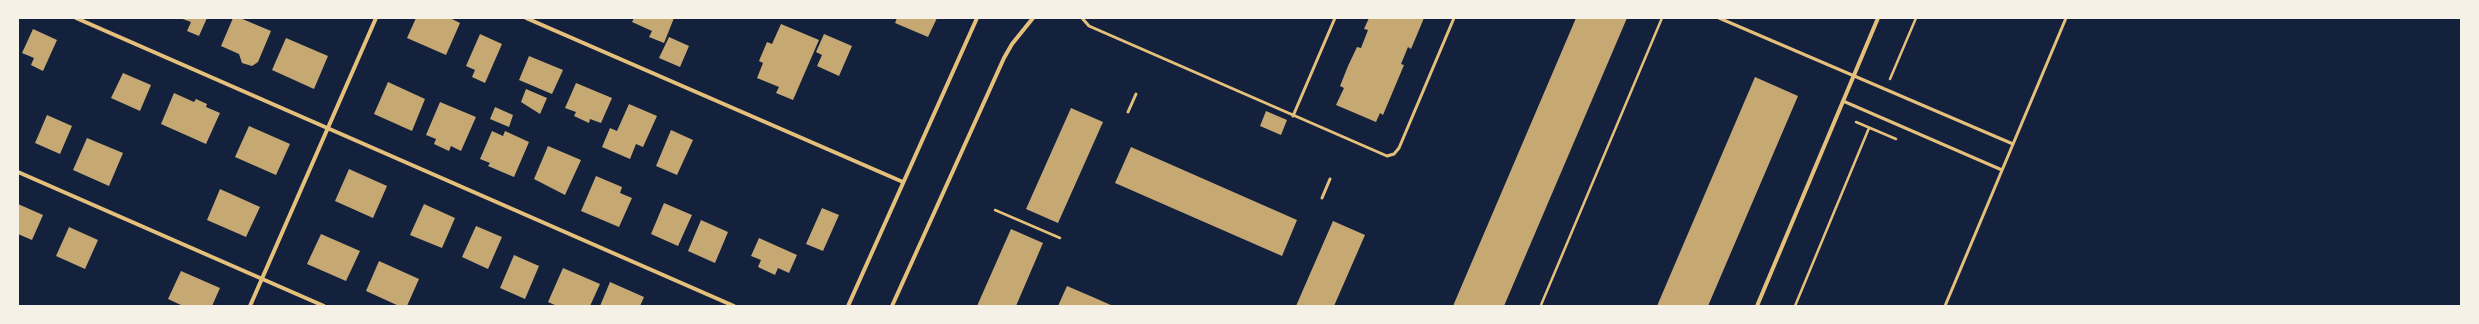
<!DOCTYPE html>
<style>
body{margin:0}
#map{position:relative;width:2479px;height:324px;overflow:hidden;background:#14213d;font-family:"Roboto Serif",serif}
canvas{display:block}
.frame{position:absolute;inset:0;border:19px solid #f6f1e7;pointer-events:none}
</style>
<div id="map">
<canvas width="2479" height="324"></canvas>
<div class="frame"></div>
</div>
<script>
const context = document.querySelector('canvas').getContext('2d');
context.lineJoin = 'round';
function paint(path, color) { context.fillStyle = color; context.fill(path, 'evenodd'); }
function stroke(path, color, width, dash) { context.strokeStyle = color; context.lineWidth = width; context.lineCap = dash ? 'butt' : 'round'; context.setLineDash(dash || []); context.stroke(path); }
const building = new Path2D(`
 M180,18h27l-8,18 -12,-5 4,-9z
 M233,18h7l31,13 -13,31 -6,4 -10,-3 -3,-9 -18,-8z
 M416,18h34l10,5 -14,32 -39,-17z
 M634,18h40l-10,25 -15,-6 3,-6 -20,-9z
 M897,18h40l-9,19 -33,-14z
 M1369,18h55l-13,31 -3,-2 -7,17 3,1 -21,50 -3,-2 -4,9 -40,-17 8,-17 -4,-2 8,-20 9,-19 4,1 7,-18 -4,-1z
 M1576,18h51l-123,288h-51z
 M781,24l38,16 -26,60 -17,-7 3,-6 -22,-9 6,-15 -4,-2 8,-19 5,2z
 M33,29l24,11 -14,31 -12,-6 3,-7 -12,-5z
 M480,34l22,10 -17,39 -13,-6 3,-7 -9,-4z
 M824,34l28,12 -13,30 -22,-10 5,-11 -6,-3z
 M669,37l20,9 -9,21 -21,-9z
 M286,38l42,18 -14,33 -42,-19z
 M529,56l34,14 -11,24 -33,-14z
 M123,73l28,12 -11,26 -29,-13z
 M1755,77l43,19 -90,210h-51z
 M388,82l37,17 -13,32 -38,-17z
 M576,83l36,15 -11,25 -11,-4 -1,4 -15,-7 2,-4 -11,-4z
 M526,89l21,9 -7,16 -19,-12z
 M174,93l20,9 2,-3 11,5 -1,3 14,6 -14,31 -45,-20z
 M440,102l36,15 -15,34 -10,-5 -2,5 -15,-7 2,-5 -10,-4z
 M629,104l28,12 -14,31 -7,-3 -6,15 -28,-12 8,-19 7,3z
 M495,107l18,8 -4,12 -19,-8z
 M1071,108l32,14 -45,101 -32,-14z
 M1266,111l21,9 -6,15 -21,-9z
 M47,115l25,11 -12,28 -25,-11z
 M249,126l41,18 -14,31 -41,-18z
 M671,130l22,10 -16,35 -21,-9z
 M492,131l11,5 2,-5 24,11 -15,35 -26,-11 2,-3 -10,-4z
 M87,138l36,15 -14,33 -36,-16z
 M548,146l33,14 -16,35 -31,-16z
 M1131,147l166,73 -15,36 -167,-73z
 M349,169l38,17 -14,32 -38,-17z
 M596,176l26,11 -2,6 12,5 -13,29 -38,-16z
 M220,189l40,18 -14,30 -39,-17z
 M664,203l28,12 -14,31 -27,-12z
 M18,204l25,11 -11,25 -14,-6z
 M424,204l31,14 -13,30 -32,-13z
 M822,208l17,7 -16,36 -17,-7z
 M701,220l27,12 -13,31 -27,-12z
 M1333,221l32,14 -31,71h-38z
 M476,226l26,11 -14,32 -26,-12z
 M69,227l29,13 -13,29 -29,-13z
 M1011,229l32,14 -27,63h-39z
 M321,234l39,17 -14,30 -39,-17z
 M759,238l38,17 -8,18 -11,-5 -3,7 -17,-8 3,-7 -10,-4z
 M514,255l25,11 -14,33 -25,-11z
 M379,261l40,18 -12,27h-8l-33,-15z
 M563,268l37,16 -10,22h-33l-9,-4z
 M181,271l39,17 -8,18h-29l-15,-7z
 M610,282l34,15 -4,9h-40z
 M1067,286l28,12 18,8h-55z`);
const path = new Path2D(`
 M1890,79l26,-61
 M1856,122l40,17
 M995,210l65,28
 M1541,305l121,-287
 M1795,306l74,-178`);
const service = new Path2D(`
 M1082,18l7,8 298,130 7,-2 5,-6 55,-130
 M1719,18l294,126
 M1843,101l159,69
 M1128,112l8,-18
 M1293,116l42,-98
 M1322,198l8,-19
 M1945,306l121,-288`);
const minor = new Path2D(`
 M76,18l658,288
 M526,18l377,164
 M18,172l306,134
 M250,306l126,-288
 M848,306l129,-288
 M892,306l112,-248 8,-14 21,-26
 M1757,306l121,-288`);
paint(building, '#c6a872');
stroke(path, '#e5c07b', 2.5);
stroke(service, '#e5c07b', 3);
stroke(minor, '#e5c07b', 4);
</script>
